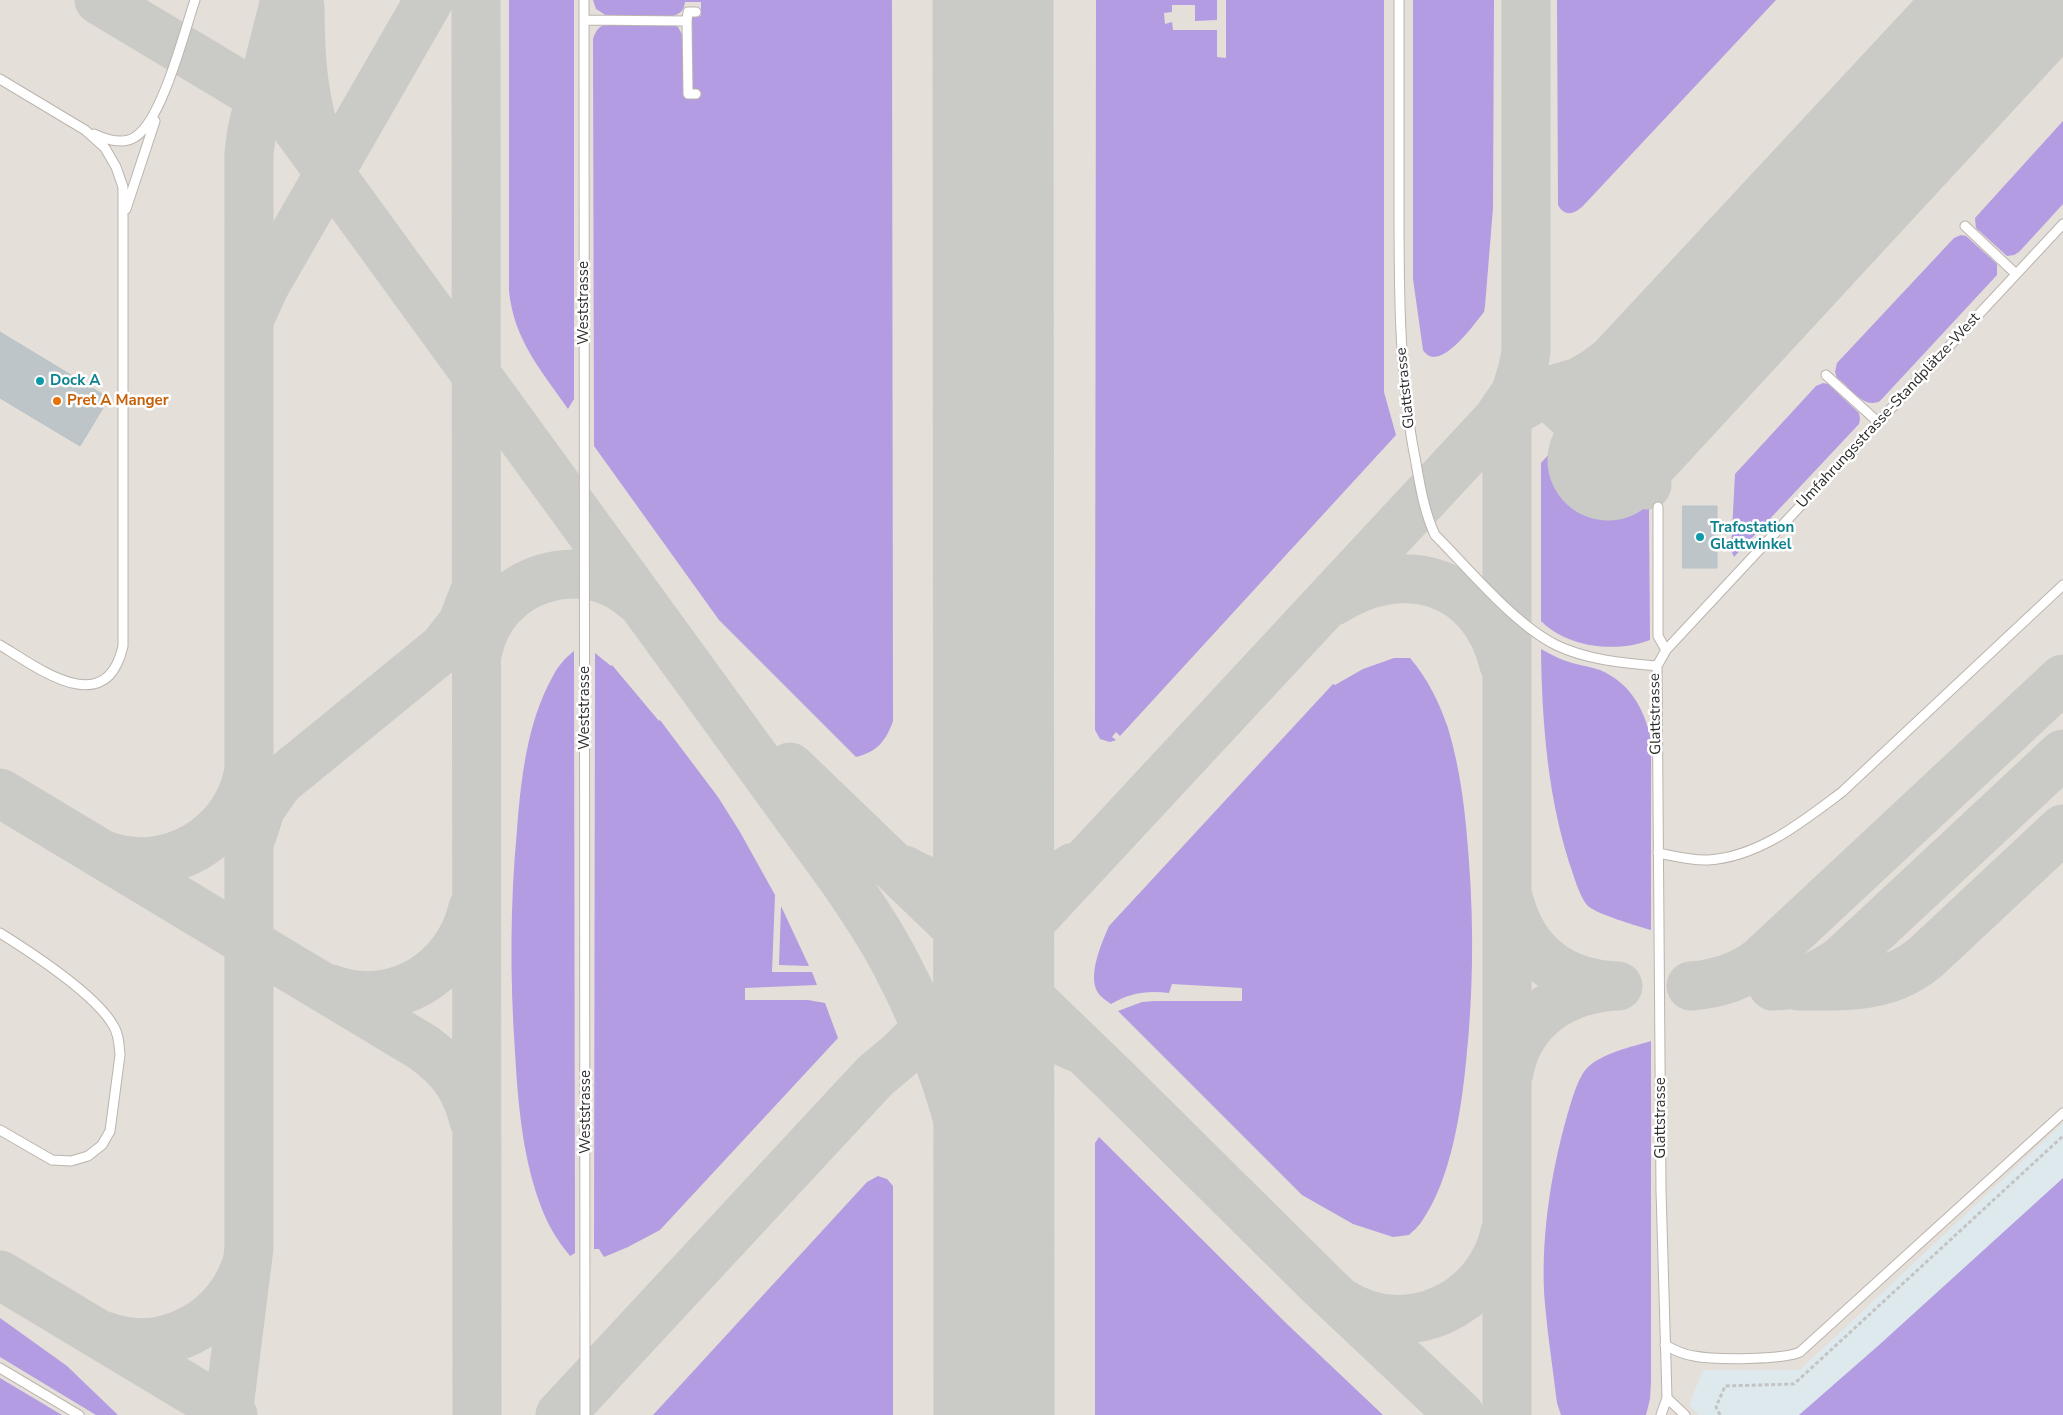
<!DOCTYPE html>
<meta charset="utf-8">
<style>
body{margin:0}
canvas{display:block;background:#dee9ed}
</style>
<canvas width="2063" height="1415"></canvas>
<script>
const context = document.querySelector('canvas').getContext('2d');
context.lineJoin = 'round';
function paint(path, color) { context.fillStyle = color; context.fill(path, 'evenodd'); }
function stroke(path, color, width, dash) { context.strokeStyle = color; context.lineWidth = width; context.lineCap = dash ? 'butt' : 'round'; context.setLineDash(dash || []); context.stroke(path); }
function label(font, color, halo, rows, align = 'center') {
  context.font = font + ' "Nunito Sans",sans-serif'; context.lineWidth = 5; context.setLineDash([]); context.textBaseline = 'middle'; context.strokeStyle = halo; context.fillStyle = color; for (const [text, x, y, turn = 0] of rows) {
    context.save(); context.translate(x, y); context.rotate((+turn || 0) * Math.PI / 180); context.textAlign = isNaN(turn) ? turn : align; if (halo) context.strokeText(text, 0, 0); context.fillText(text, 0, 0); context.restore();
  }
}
const airport = new Path2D(`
 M0,0h2063v1123l-263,247h-97l-14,35 10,10h-1699z`);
const green = new Path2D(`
 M509,0h65v399l-6,10c-27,-39 -54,-69 -59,-118z
 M593,0h299l1,721c-7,20 -16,31 -37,36l-137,-137 -125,-174 -1,-407c3,-9 6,-13 14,-15h65l6,3 6,11v59h15l1,-7 -8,-1v-72l9,-1v-14h-16c-1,9 -5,12 -13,14h-65l-11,-7z
 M1096,0h121v20l-22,1v-16h-23v7l-8,1 1,11 7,-2 1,8h44v27l9,1v-58h158v392l12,43 -276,301 -4,-4 -4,5 4,3 -6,2 -10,-3 -5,-9z
 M1413,0h81l-1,208 -8,98 -1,6c-10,12 -45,63 -61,38l-10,-71z
 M1557,0h219l-194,207c-9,8 -18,9 -24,-2z
 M1986,0h77v27l-415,445 -16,-15 51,-55 -22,-21 -51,55 -17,-15z
 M2063,121v83l-44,48 -5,3 -7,1 -31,-28 -1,-10z
 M1961,235l5,1 31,28v11l-117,126c-17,9 -30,-15 -43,-23l-2,-6 2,-9 117,-125z
 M1823,383l5,1 31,29 1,6 -1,5 -125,133 -3,-7 4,-76 81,-88z
 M1575,433l78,72 -4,5 1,130c-34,13 -82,8 -109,-19v-158l24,-27z
 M1541,649c8,4 16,9 25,12 10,4 23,5 34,9 30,13 44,38 51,69v191c-13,-4 -56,-16 -64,-25 -6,-7 -11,-22 -14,-31 -25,-72 -31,-149 -32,-225z
 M574,651l1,602 -5,3c-14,-17 -24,-34 -31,-55 -17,-48 -21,-99 -24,-149 -5,-74 -5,-148 2,-222 4,-51 10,-108 36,-154 5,-10 12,-18 21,-25z
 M595,653l16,13 1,-1 47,56 1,-1 58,77 22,35 35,63 -3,77h40l5,13 -72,3v12h63l17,3 13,35 -178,192 -32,17 -24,10 -5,-8h-5z
 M1394,658h16c18,21 29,44 38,70 13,43 18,89 21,134 5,67 4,133 -3,200 -5,50 -15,117 -44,159 -3,5 -9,10 -13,14l-16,2 -40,-13 -51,-29 -184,-184 24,-9 13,-1h87v-13l-70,-4 -3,9c-21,-3 -40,0 -58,11 -4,-3 -12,-8 -14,-13 -9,-17 5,-49 12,-65l224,-242 2,1 28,-16z
 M781,906l28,60 -30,-1z
 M1651,1041v341l-1,17 -4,16h-85l-4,-12c-4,-33 -9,-65 -12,-98 -5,-62 5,-129 22,-189 4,-13 11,-40 21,-49 15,-14 43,-20 63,-26z
 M1099,1137l189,188 95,90h-288v-272z
 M878,1176l9,3 6,7v229h-240l214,-233z
 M2063,1178v237h-264l80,-70z
 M0,1318l67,48 51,49h-22l-96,-58z
 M0,1378l62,37h-62z`);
const taxiway = new Path2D(`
 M99,0l168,101 24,19 552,759c19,28 39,57 54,87 65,124 89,249 97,387
 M476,0l1,1415
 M300,7c0,49 3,97 21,144
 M253,312l11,-25 165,-287
 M1524,405l20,-14 103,94
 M1497,420l15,-13 17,-10 50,-15 17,-10 16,-12 335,-360
 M1334,601c70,-45 150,-21 170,64
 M478,651c14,-73 105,-102 159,-52
 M790,767l323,311 210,208 137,129
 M0,793l424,255c28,21 42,39 50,73
 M252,835l9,-27 18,-26 164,-134 19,-24 12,-31
 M107,856c61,21 128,-18 141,-81
 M904,870c52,30 120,30 170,-3
 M1509,900c14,55 54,84 109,86 -53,2 -99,31 -109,86
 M1691,986c27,-2 50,-9 71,-26l301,-281
 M1773,986c26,0 48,-11 69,-26l221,-206
 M1799,986c47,0 90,3 127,-29l137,-128
 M331,989c63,23 127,-16 142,-81
 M913,1047c50,-29 111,-26 162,0
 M0,1275l233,140
 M1342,1303c65,41 148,1 163,-71
 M105,1336c57,21 120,-11 140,-68
 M228,1415l21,-167v-1095l3,-23 33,-130
 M560,1415l315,-339 25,-21 93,-93 504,-542 17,-25
 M1507,1415v-985c2,-27 16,-51 19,-79v-351`);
const runway = new Path2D(`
 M993,0l1,1415
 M1608,460l425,-460`);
const building = new Path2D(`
 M0,332l109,66 -29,48 -80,-48z
 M1683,506h34v62h-34z`);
const path = new Path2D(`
 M1720,1415l-4,-8 9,-21 69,-2 269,-248`);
const service = new Path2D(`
 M584,0l1,1415
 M1399,0c0,68 0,137 0,205 0,81 0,162 14,242 6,30 9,60 22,88 34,34 79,89 121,110 31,15 67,18 101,21l4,524 6,208 -6,17
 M584,20l103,1 1,73h8
 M687,21l1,-9h8
 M0,79l85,51 20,18 11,19 7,20v459c-17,75 -85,22 -123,-1
 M94,134c13,6 29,11 41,3 27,-16 49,-105 60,-137
 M126,209l29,-88
 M1965,226l51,48
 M1826,375l52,47
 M1658,507v129l8,14
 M1657,666l9,-16 397,-426
 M1658,853c16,3 34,8 50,7 51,-3 94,-38 134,-68l221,-207
 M0,933c32,20 94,60 113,92 6,9 6,20 7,30l-10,76 -8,14 -14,11 -17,5 -19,-1 -52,-30
 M1665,1345c9,5 19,10 29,11 20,4 89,4 106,-4l263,-239
 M0,1368l79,47
 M1667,1398l18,17`);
const markers = [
 [40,381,5,"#0f9aa8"],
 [57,401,5,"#e8710a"],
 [1700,537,5,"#0f9aa8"]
];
const streetNames = [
 ["Weststrasse",584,303,-90],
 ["Glattstrasse",1406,388,-96],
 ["Umfahrungsstrasse-Standplätze-West",1889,411,-47],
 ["Weststrasse",585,708,-90],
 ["Glattstrasse",1656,714,-91],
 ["Weststrasse",586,1112,-90],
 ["Glattstrasse",1661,1118,-90]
];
const cultureNames = [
 ["Dock A",50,381],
 ["Trafostation",1710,528],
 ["Glattwinkel",1710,545]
];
const foodNames = [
 ["Pret A Manger",67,401]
];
paint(airport, '#e5dfd9');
paint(green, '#b39ce1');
stroke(taxiway, '#cacac7', 49);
stroke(runway, '#cacac7', 121);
paint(building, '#bdc5c8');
stroke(building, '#b8c3c8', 1);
stroke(service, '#bbb4ae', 11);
stroke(path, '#c4c4c4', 3, [4, 2.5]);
stroke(service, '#fff', 9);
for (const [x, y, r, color] of markers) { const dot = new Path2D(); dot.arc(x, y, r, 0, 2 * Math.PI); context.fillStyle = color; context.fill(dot); stroke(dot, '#fff', 2); }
label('15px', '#2b2b2b', '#fff', streetNames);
label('bold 15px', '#0d838f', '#fff', cultureNames, 'left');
label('bold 15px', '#c56008', '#fff', foodNames, 'left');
</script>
